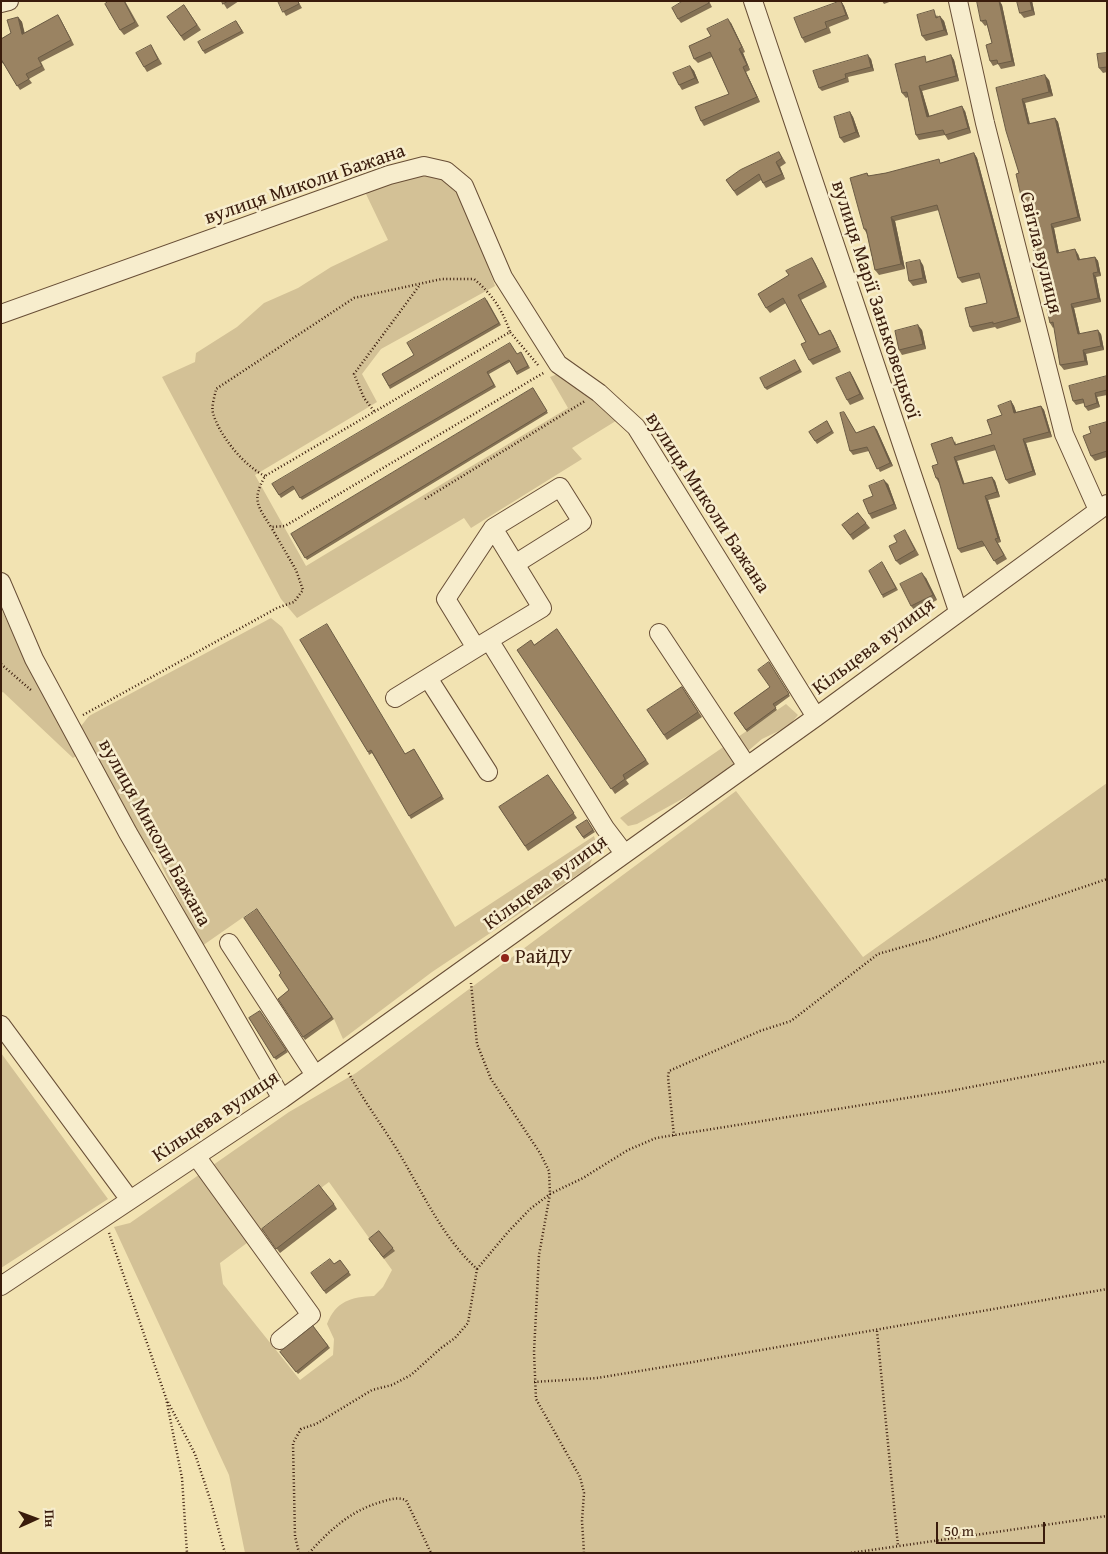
<!DOCTYPE html>
<meta charset="utf-8">
<style>
body{margin:0}
#map{position:relative;width:1108px;height:1554px;overflow:hidden;background:#f2e3b2;font-family:"Gentium Book Plus",serif}
canvas{display:block}
.frame{position:absolute;inset:0;border:2px solid #3a1c0c;pointer-events:none}
.north{position:absolute;left:10px;top:1494px;width:50px;height:50px;-webkit-text-stroke:4px #f7edcd;paint-order:stroke;rotate:88deg;font-size:14px;font-weight:700;line-height:20px;text-align:center;color:#3a1c0c}
.north::after{content:'';display:block;margin:auto;width:18px;height:22px;background:#3a1c0c;clip-path:polygon(50% 0,100% 100%,50% 72%,0 100%)}
.scale{position:absolute;left:936px;top:1522px;width:109px;height:22px;box-sizing:border-box;border:2px solid #3a1c0c;border-top:0;padding-left:6px;font-size:15px;line-height:18px;white-space:nowrap;color:#3a1c0c;-webkit-text-stroke:4px #f7edcd;paint-order:stroke}
</style>
<div id="map">
<canvas width="1108" height="1554"></canvas>
<div class="frame"></div>
<div class="north">Пн</div>
<div class="scale">50 m</div>
</div>
<script>
const context = document.querySelector('canvas').getContext('2d');
context.lineJoin = 'round';
function paint(path, color) { context.fillStyle = color; context.fill(path, 'evenodd'); }
function stroke(path, color, width, dash) { context.strokeStyle = color; context.lineWidth = width; context.lineCap = dash ? 'butt' : 'round'; context.setLineDash(dash || []); context.stroke(path); }
function label(font, color, halo, rows, align = 'center') {
  context.font = font + ' "Gentium Book Plus",serif'; context.lineWidth = 5; context.setLineDash([]); context.textBaseline = 'middle'; context.strokeStyle = halo; context.fillStyle = color; for (const [text, x, y, turn = 0] of rows) {
    context.save(); context.translate(x, y); context.rotate((+turn || 0) * Math.PI / 180); context.textAlign = isNaN(turn) ? turn : align; if (halo) context.strokeText(text, 0, 0); context.fillText(text, 0, 0); context.restore();
  }
}
const green = new Path2D(`
 M426,171l19,6 15,12 35,97 -114,63 -19,25 15,28 -122,73 51,91 262,-158 -18,-31 10,-4 59,46 -47,29 10,11 -111,69 -7,-10 -167,100 -16,-19 -119,-222 33,-15 1,-9 41,-26 27,-24 34,-15 33,-21 57,-27 -22,-46h-8z
 M1,609l75,147 -3,2 -70,-66 -2,1z
 M271,618l11,9 173,300 139,-91 3,10 -8,21 -157,105 -89,67 -9,-20 -75,-108 -4,-2 -53,37 -40,-79 -4,-12 -13,-8 -64,-121 8,-10z
 M786,704l12,11 -9,11 -27,13 -41,35 -28,19 -56,31 -9,2 -8,-8z
 M1107,783v770h-862l-16,-78 -115,-248 16,-4 159,-111 67,-39 380,-282 127,166zM329,1182l63,88 -9,17 -9,9c-23,1 -38,5 -47,28l7,15 -1,16 -33,25 -77,-96 -3,-21z
 M1,1053l107,146 -107,69z`);
const path = new Path2D(`
 M538,365l-28,-33 -245,144c-13,24 -8,29 6,51l14,-1 260,-154
 M374,411l-10,-13 -10,-24 65,-88
 M265,476c-21,-10 -46,-41 -52,-63 -2,-7 2,-17 3,-24l138,-91 88,-19h32c18,15 28,30 36,53
 M425,499l160,-98
 M1,664l31,27
 M83,715l194,-107 17,-6 9,-12 -7,-20 -25,-43
 M471,983l6,61 14,35 49,74 9,18 1,23 -11,61 -5,97 2,47 44,78 4,16 -2,28 2,32
 M674,1136l-6,-59 1,-6 91,-40 31,-10 87,-67 53,-15 176,-60
 M109,1233l57,165 16,80 5,75
 M477,1269l31,-37 22,-23 20,-15 33,-16 45,-28 28,-12 294,-47 157,-30
 M877,1331l21,215
 M534,1382l63,-4 85,-14 425,-75
 M168,1402l27,52 16,48 14,51
 M299,1553l-4,-17 -2,-93 8,-14 15,-5 56,-34 20,-5 19,-10 30,-27 14,-10 13,-15 9,-54c-35,-32 -54,-76 -78,-116 -17,-28 -36,-53 -51,-81
 M309,1553c21,-23 41,-42 72,-51 10,-3 16,-5 25,-2l25,53
 M851,1553l256,-37`);
const minor = new Path2D(`
 M753,1l205,610
 M958,1l27,122 79,311 34,76
 M1,3l8,-2
 M1,314l388,-139 35,-9 22,5 18,15 39,91 55,87 41,29 37,34 180,290
 M1,582l33,77 94,174 154,266
 M659,633l88,133
 M489,640l53,-32 -49,-80 67,-41 22,35 -67,42
 M476,648l-30,-49 47,-71
 M428,678l60,94
 M395,698l94,-58 116,188 19,25
 M229,943l86,132
 M1,1025l129,175
 M196,1156l115,159 -31,25
 M1,1286l281,-187 534,-382 291,-213`);
const wall = new Path2D(`
 M125,1l14,25 -15,9 -4,-5z
 M222,1h17l-12,8z
 M278,1h20l4,7 -16,8z
 M683,1h26l3,6 -31,16 -3,-4z
 M841,1l3,5 5,13 -20,8 2,6 -26,10 -3,-5z
 M882,1h10l-8,3z
 M977,1h23l2,4 13,61 -14,3 -3,-5 -5,2 -3,-5 2,-18 -5,-18 -2,1 -4,-5z
 M1017,1h15l3,14 -11,3 -4,-5z
 M184,5l17,25 -17,11 -17,-24z
 M58,15l16,30 -33,17 4,8 -16,9 3,4 -12,7 -17,-27 -2,1v-25l10,-6 7,-16 4,5 2,11z
 M937,15l1,2 6,4 4,14 -22,6 -4,-5z
 M236,21l8,12 -39,21 -2,-3z
 M731,23l14,29 -2,1 7,17 -4,2 14,30 -56,24 -3,-5 28,-27 -17,-37 -14,6 -4,-4 17,-23z
 M151,45l11,19 -15,8 -3,-5z
 M1107,53v19l-4,1 -4,-5z
 M951,55l3,5 5,21 -37,10 7,25 36,-5 6,22 -23,7 -3,-5 -26,5 -3,-5 -8,-38 -2,1 -4,-5 26,-32z
 M871,59l3,12 -26,6 1,5 -27,9 -3,-3z
 M690,66l4,5 5,12 -17,7 -3,-5z
 M1049,80l4,16 -28,7 5,21 25,-6 3,4 23,99 -27,7 5,25 19,1 2,5 15,-2 3,4 3,15 -5,1 5,25 -27,6 6,26h21l3,16 -18,4 2,11 -24,5 -4,-5 -6,-38 -1,1 -3,-5 -31,-150 -23,-85z
 M850,112l3,5 7,20 -16,6 -4,-5z
 M779,152l7,11 -6,4 5,12 -19,9 -5,-8 -24,16 -11,-16z
 M974,153l3,5 44,164 -24,7 -2,-2 -22,5 -3,-5 17,-24 -6,-25 -19,5 -4,-5 -19,-68 -44,11 10,48 -26,6 -4,-5 -8,-36 -3,-5 3,-56 2,3 72,-13z
 M812,258l3,5 12,24 -26,13 19,35h13l8,17 -28,13 -4,-5 -3,-18 -20,-39 -16,10 -4,-5 23,-33z
 M923,265l4,18 -14,3 -4,-5z
 M487,300l14,25 -111,64 -8,-15 32,-19z
 M922,330l4,19 -24,6 -3,-5z
 M521,352l9,16 -13,7 -7,-13 -21,12 7,13 -194,113 -7,-11 -14,9 -9,-14z
 M795,360l7,12 -35,18 -2,-2z
 M850,372l3,5 11,22 -14,6 -3,-5z
 M1107,376v19l-10,2 3,10 -12,4 -3,-4 -1,-4 -8,2 -3,-4z
 M533,388l15,25 -241,147 -16,-26z
 M1011,401l3,5 2,6 25,-6 3,4 8,27 -26,6 10,32 -27,9 -3,-4 -10,-30 -39,11 7,23 28,-7 3,4 5,16 -12,3 13,42 -3,1 9,16 -10,6 -12,-19 -24,7 -3,-4 -18,-66h-1l-3,-5 2,-14 17,-23 1,3 36,-10 10,-19z
 M846,416l10,17 18,-7 3,4 16,36 -13,6 -11,-21 -16,4 -3,-4z
 M827,421l7,12 -17,11 -8,-12z
 M1107,422v35l-12,4 -4,-5v-23z
 M888,484l9,25 -25,10 -3,-5 4,-18z
 M858,513l12,15 -17,12 -11,-15z
 M908,535l11,20 -19,10 -4,-4z
 M884,565l14,25 -15,8 -1,-3z
 M926,578l11,22 -22,11 -4,-5z
 M557,629l92,135 -23,16 3,4 -14,10 -98,-144 17,-5z
 M300,640l105,114 9,-5 30,50 -33,20 -39,-66 -3,2 -1,-3z
 M769,662l21,34 -15,11 2,3 -30,22 -13,-19 36,-26z
 M682,687l20,30 -35,23 -20,-30z
 M548,775l29,43 -49,33 -29,-44z
 M587,820l8,12 -11,7 -8,-12z
 M257,909l77,110 -29,21 -27,-41 11,-9 -8,-17z
 M260,1011l28,41 -12,8 -27,-42z
 M334,1204l3,5 -57,44 -18,-24z
 M379,1231l16,20 -11,8 -15,-20z
 M340,1260l11,15 -25,19 -15,-21 23,-9z
 M313,1326l17,22 -32,26 -18,-22z`);
const shadedWall = new Path2D(`
 M841,1l3,5 5,13 -3,-4z
 M999,1l3,4 13,61 -3,-5z
 M1030,1h2l3,14 -3,-5z
 M58,15l3,5 13,25 -3,-5z
 M940,16l4,5 4,14 -4,-5z
 M18,17l4,5 4,16 -4,-4z
 M728,19l3,4 14,29 -3,-5z
 M739,49l4,4 7,17 -3,-5z
 M868,55l3,4 3,12 -3,-4z
 M951,55l3,5 5,21 -3,-5z
 M690,66l4,5 5,12 -4,-5z
 M743,67l3,5 14,30 -3,-5z
 M1045,75l4,5 4,16 -4,-4z
 M919,86l3,5 9,30 -4,-4z
 M1022,99l3,4 6,26 -3,-5z
 M962,106l3,5 6,22 -3,-5z
 M850,112l3,5 7,20 -4,-5z
 M1055,118l3,4 23,99 -3,-4z
 M974,153l3,5 44,164 -3,-5z
 M776,162l4,5 5,12 -3,-5z
 M891,217l4,4 10,48 -4,-5z
 M1051,224l3,4 6,30 -3,-5z
 M1075,249l3,5 3,10 -3,-4z
 M1095,257l3,4 3,15 -3,-4z
 M812,258l3,5 12,24 -3,-5z
 M920,260l3,5 4,18 -4,-5z
 M1093,273l3,4 5,25 -3,-4z
 M1071,304l3,4 7,31 -3,-5z
 M918,325l4,5 4,19 -3,-5z
 M830,330l3,5 8,17 -3,-5z
 M1098,330l3,4 3,16 -3,-4z
 M1083,350l3,4 2,11 -3,-4z
 M850,372l3,5 11,22 -4,-5z
 M1095,393l2,4 3,10 -3,-4z
 M1011,401l3,5 4,11 -4,-4z
 M1041,406l3,4 8,27 -3,-5z
 M874,426l3,4 16,36 -3,-3z
 M1023,439l3,4 10,32 -3,-4z
 M954,457l3,4 9,27 -3,-4z
 M992,477l3,4 5,16 -3,-5z
 M884,480l4,4 9,25 -3,-5z
 M985,496l3,4 13,42 -3,-4z
 M922,573l4,5 11,22 -4,-5z`);
const building = new Path2D(`
 M109,1h15l11,21 -15,8 -15,-26z
 M222,1h6l-5,3z
 M278,1h20l1,3 -16,8z
 M683,1h25l1,2 -31,16 -6,-11z
 M841,1l5,14 -21,7 2,6 -25,10 -8,-20z
 M977,1h22l13,60 -14,3 -1,-4 -7,1 -4,-16 6,-2 -6,-23 -5,1z
 M1017,1h13l2,9 -12,3z
 M184,5l13,20 -16,11 -14,-19z
 M934,10l2,8 4,-2 4,14 -22,6 -5,-21z
 M58,15l13,25 -33,18 4,8 -16,8 3,5 -12,7 -16,-27v-20l10,-6 -4,-13 11,-3 4,17z
 M728,19l14,28 -3,2 8,16 -4,2 14,30 -56,24 -6,-14 34,-13 -19,-42 -16,7 -5,-13 22,-10 -4,-7z
 M236,21l6,10 -39,20 -5,-9z
 M151,45l7,14 -14,8 -8,-14z
 M1107,53v14l-8,1 -2,-14z
 M868,55l3,12 -26,7 1,4 -27,10 -6,-17z
 M951,55l5,21 -37,10 8,31 35,-11 6,22 -23,7 -2,-5 -27,5 -9,-43 -5,1 -7,-29 30,-8 1,6z
 M690,66l5,12 -16,7 -6,-12z
 M1045,75l4,17 -27,7 6,25 27,-6 23,99 -27,7 6,29 18,-4 3,11 17,-3 3,15 -5,1 5,25 -27,6 7,30 20,-4 3,16 -18,4 2,11 -25,4 -7,-43 -3,1 -34,-149 3,-1 -13,-42 -10,-43z
 M850,112l6,20 -16,6 -6,-21z
 M779,152l3,6 -6,4 6,12 -19,9 -4,-9 -25,17 -8,-11 14,-10z
 M974,153l44,164 -25,7v-2l-23,5 -5,-19 22,-5 -2,-8 -6,-22 -21,5 -21,-73 -46,12 10,47 -26,6 -9,-41h-2l-14,-51 17,-5 1,3 18,-3 53,-14 1,4z
 M812,258l12,24 -26,13 21,40 11,-5 8,17 -29,13 -8,-16 5,-2 -23,-44 -17,10 -8,-14 31,-19 -3,-4z
 M920,260l3,18 -14,3 -3,-18z
 M485,298l14,25 -110,63 -7,-12 32,-19 -7,-12z
 M918,325l5,19 -24,6 -4,-19z
 M510,343l7,11 4,-2 7,14 -12,6 -7,-12 -22,12 7,13 -194,113 -7,-12 -14,9 -7,-11z
 M795,360l5,10 -35,18 -5,-10z
 M850,372l10,22 -13,6 -11,-22z
 M1107,376v14l-12,3 2,10 -12,4 -2,-8 -10,2 -4,-15z
 M533,388l14,23 -242,147 -14,-24z
 M1011,401l3,12 27,-7 8,26 -26,7 10,32 -27,9 -12,-35 -40,12 9,27 29,-7 5,15 -12,4 13,42 -3,1 9,16 -10,6 -12,-20 -24,8 -20,-71h-2l-4,-12 6,-2 -7,-20 21,-7 3,8 37,-11 -5,-14 15,-5 -4,-9z
 M844,412l12,21 18,-7 16,37 -13,6 -10,-22 -17,4 -10,-38z
 M827,421l5,10 -17,10 -6,-9z
 M1107,422v29l-16,5 -8,-20 8,-3 -2,-6z
 M884,480l10,24 -25,10 -6,-14 10,-4 -4,-10z
 M858,513l8,10 -16,12 -8,-10z
 M905,530l10,20 -19,11 -7,-15 8,-4 -3,-6z
 M882,562l14,26 -14,7 -13,-24z
 M922,573l11,22 -22,11 -11,-22z
 M327,624l78,130 9,-5 28,47 -33,20 -38,-66 -3,2 -68,-112z
 M557,629l89,131 -23,15 2,4 -14,10 -94,-139 14,-10 3,5z
 M769,662l20,32 -16,10 3,4 -30,22 -12,-17 36,-26 -12,-17z
 M682,687l16,25 -34,23 -17,-25z
 M548,775l26,38 -49,33 -26,-39z
 M587,820l6,10 -10,7 -7,-10z
 M257,909l75,108 -29,20 -25,-38 11,-9 -10,-15 2,-2 -37,-55z
 M260,1011l26,39 -12,8 -25,-40z
 M319,1185l15,19 -58,45 -14,-20z
 M379,1231l14,17 -10,9 -14,-18z
 M330,1259l4,5 6,-4 9,12 -25,19 -13,-18z
 M313,1326l15,20 -32,26 -16,-20z`);
const markers = [
 [505,958,5,"#8f2418"]
];
const streetNames = [
 ["вулиця Миколи Бажана",305,185,-19],
 ["Світла вулиця",1040,253,76],
 ["вулиця Марії Заньковецької",875,300,72],
 ["вулиця Миколи Бажана",707,503,57],
 ["Кільцева вулиця",874,647,-37],
 ["вулиця Миколи Бажана",154,833,61],
 ["Кільцева вулиця",546,883,-36],
 ["Кільцева вулиця",216,1117,-34]
];
const poiNames = [
 ["РайДУ",515,958]
];
paint(green, '#d3c196');
stroke(minor, '#684e36', 20);
stroke(path, '#3a1c0c', 2.5, [1, 2.5]);
stroke(minor, '#f7edcd', 18);
paint(wall, '#847154');
paint(shadedWall, '#6c5c45');
paint(building, '#9a8362');
stroke(building, '#6c5c45', 1);
for (const [x, y, r, color] of markers) { const dot = new Path2D(); dot.arc(x, y, r, 0, 2 * Math.PI); context.fillStyle = color; context.fill(dot); stroke(dot, '#f7edcd', 2); }
label('20px', '#3a1c0c', '#f7edcd', streetNames);
label('20px', '#3a1c0c', '#f7edcd', poiNames, 'left');
</script>
